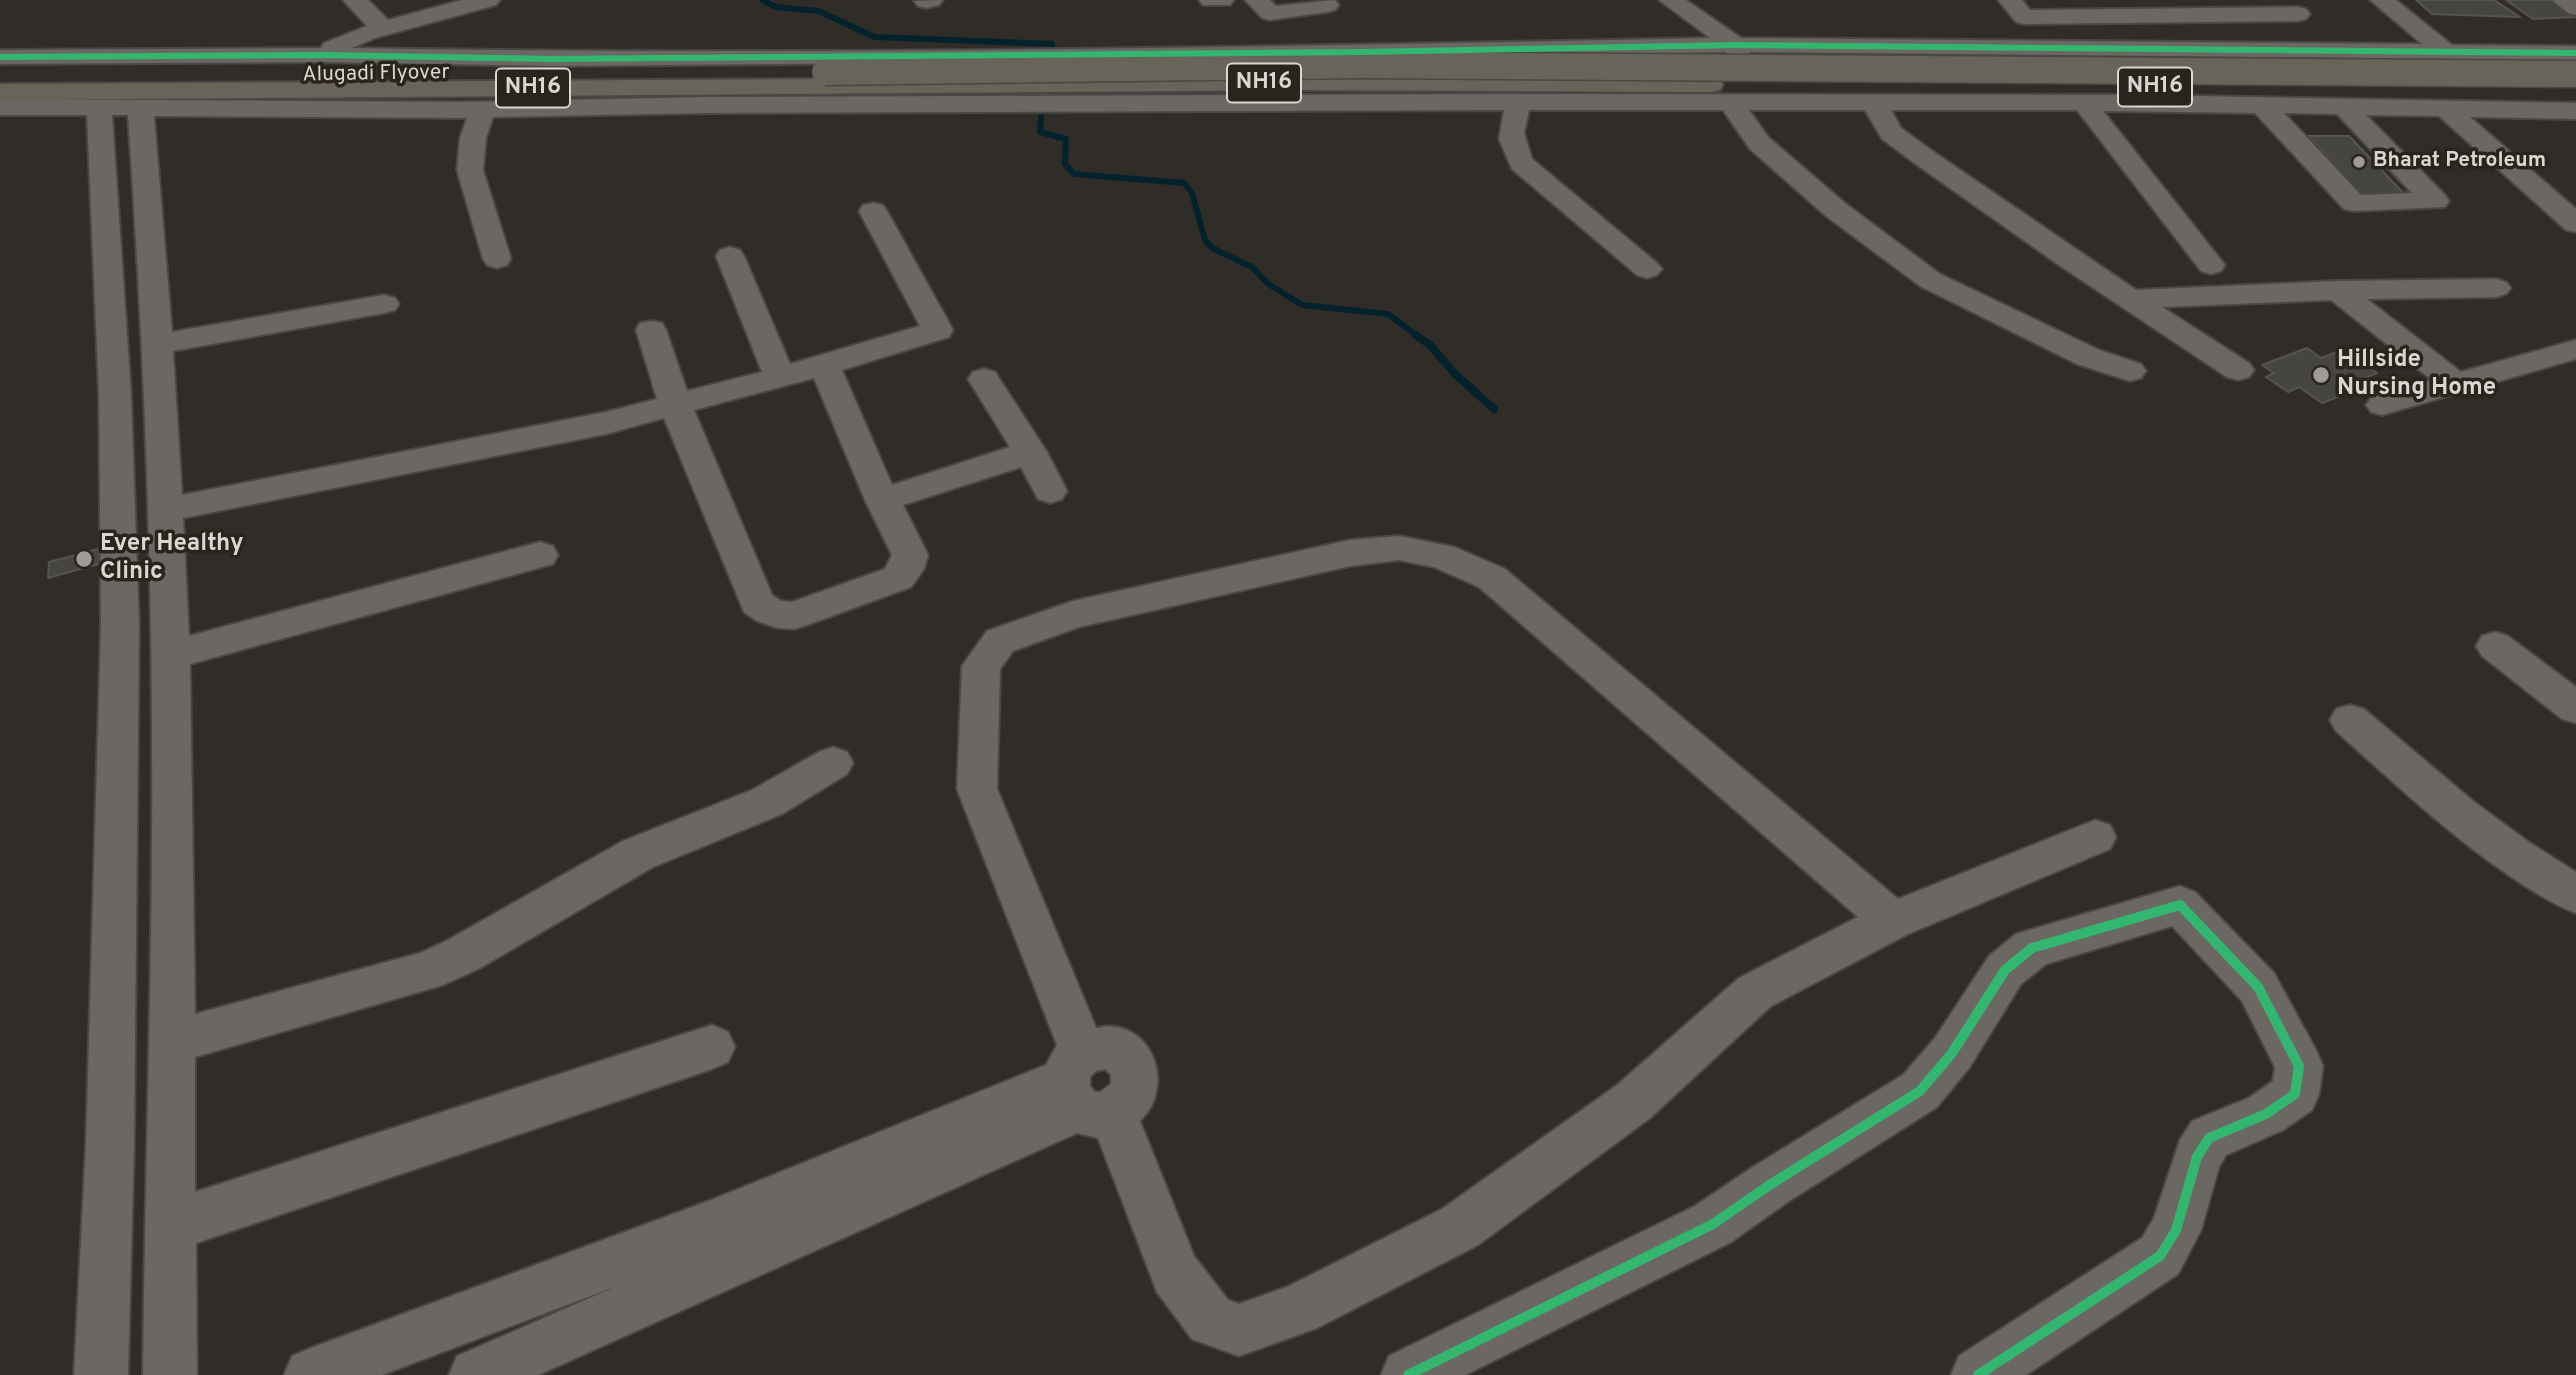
<!DOCTYPE html>
<style>
body{margin:0}
canvas{display:block;background:#302d28}
</style>
<canvas width="2576" height="1375"></canvas>
<script>
const context = document.querySelector('canvas').getContext('2d');
context.lineJoin = 'round';
function stroke(path, color, width, dash) { context.strokeStyle = color; context.lineWidth = width; context.lineCap = dash ? 'butt' : 'round'; context.setLineDash(dash || []); context.stroke(path); }
function paint(path, color) { context.fillStyle = color; context.fill(path, 'evenodd'); }
function label(font, color, halo, rows, align = 'center') {
  context.font = font + ' Overpass,sans-serif'; context.lineWidth = 7; context.setLineDash([]); context.textBaseline = 'middle'; context.strokeStyle = halo; context.fillStyle = color; for (const [text, x, y, turn = 0] of rows) {
    context.save(); context.translate(x, y); context.rotate((+turn || 0) * Math.PI / 180); context.textAlign = isNaN(turn) ? turn : align; if (halo) context.strokeText(text, 0, 0); context.fillText(text, 0, 0); context.restore();
  }
}
const streamFar1 = new Path2D(`
 M762,0l14,7 43,4 55,26 178,7 2,13
 M1041,117l-1,15 26,7 -1,25 9,10 110,9 8,10 13,47 7,8 40,19 15,16 35,22 86,9 31,23`);
const stream = new Path2D(`
 M1416,335l14,10 24,28 40,36`);
const building = new Path2D(`
 M2416,0h78l26,17 -88,-3z
 M2506,0h50l20,13v4l-43,2z
 M2308,136h41l62,65 -42,2z
 M2307,348l14,10 21,-8 35,23 -30,12 8,5 -33,13 -23,-16 -11,5 -22,-15 8,-4 -12,-8z
 M106,547l-1,15 -57,16 1,-16z`);
const minor = new Path2D(`
 M343,0h25l20,20 74,-20h38l-4,5 -121,33 -23,10c453,8 906,-1 1358,-10l-51,-38h27l55,38 681,6 -52,-44h26l56,45 124,1v14l-826,-8 -3,5 -9,2 -9,-2 -3,-5 -363,7 -811,7 -229,-4 -323,2v-14l321,-2 3,-5 43,-17z
 M943,0l-4,5 -13,3 -8,-2 -4,-5z
 M1199,0h35l-4,5h-27z
 M1245,0h25l6,6 59,-6 4,5 -4,5 -8,2 -57,8 -8,-2z
 M1998,0h24l8,10 268,-3 8,2 4,5 -4,5 -8,2 -274,3 -8,-2z
 M2552,0h24v15l-8,-2z
 M1519,94l623,1 434,8v16l-106,-2 106,92v23l-10,-2 -127,-114 -73,-1 79,80 4,6 -4,6 -91,4 -10,-2 -89,-96 -152,-2 122,154 -4,6 -10,3 -10,-3 -124,-161h-186l10,18 30,22 205,140 201,-9 159,-2 10,3 5,6 -5,6 -10,3 -129,2 94,73 115,-32v19l-194,56 -11,-3 -5,-7 5,-7 61,-18 -101,-80 -169,7 87,56 5,7 -5,7 -11,3 -11,-3 -168,-112 -146,-103 -31,-23 -17,-29h-116l19,27 78,67 94,70 159,76 42,14 5,7 -5,7 -11,3 -53,-17 -157,-78 -94,-70 -76,-67 -27,-39h-194l-5,23 8,26 125,104 5,6 -5,6 -10,3 -10,-3 -125,-106 -13,-30 5,-29 -797,3 -214,4 -7,21 -3,32 28,89 -4,6 -10,3 -10,-3 -4,-6 -26,-89 3,-32 7,-20 -313,-2 18,216 212,-37 11,3 4,6 -4,6 -11,3 -211,38 9,144 424,-83 51,-13 -21,-69 4,-7 11,-2 11,2 4,7 21,61 75,-19 -46,-116 4,-6 10,-3 10,3 4,6 46,108 130,-38 -61,-115 4,-6 10,-2 10,2 4,6 66,119 -4,7 -107,33 50,115 118,-38 -42,-68 5,-7 11,-3 11,3 52,80 20,39 -5,8 -12,4 -12,-4 -17,-32 -118,38 25,50 -4,14 -13,18 -104,38 -13,4 -16,-1 -21,-7 -13,-9 -80,-194 -58,16 -423,84 6,118 351,-94 13,4 5,9 -5,9 -363,100 5,350 225,-61 28,-13 175,-99 129,-51 67,-38 14,-5 14,5 6,11 -6,11 -65,40 -129,53 -173,101 -37,17 -248,72v135l517,-167 16,7 7,15 -7,15 -16,7 -516,174 1,132h-54c2,-218 11,-434 9,-652 -1,-202 -10,-405 -24,-608h-16l19,280 8,230 -5,519 -6,231h-54l12,-231 15,-519 -2,-230 -12,-280h-87v-16l461,3 246,-5zM2284,113l53,1 75,79 -51,2zM814,378l51,122 27,55 -7,14 -93,33 -11,-1 -9,-6 -78,-185z
 M1399,536l55,11 51,22 393,330 197,-79 15,5 6,12 -6,12 -202,85 -137,72 -121,112 -172,127 -161,83 -78,28 -47,-17 -35,-47 -59,-154 -21,-5 -539,242h-89l8,-19 160,-70 -235,89h-98l8,-19 19,-8 395,-146 340,-137 11,-20 -100,-256 5,-123 25,-35 86,-30 277,-61zM1399,560l35,7 45,20 379,330 -119,61 -123,108 -174,123 -155,78 -48,17 -11,-4 -34,-44 -54,-135c38,-36 10,-106 -44,-93l-99,-239 3,-120 13,-18 66,-24 271,-61zM1105,1069l6,6v9l-11,8h-5l-5,-6v-9l6,-6z
 M2495,632l13,4 68,51v36l-14,-4 -80,-63 -6,-10 6,-10z
 M2350,705l14,4 109,92 57,42 46,29v41c-24,-9 -45,-23 -66,-37 -62,-42 -118,-95 -174,-145l-6,-11 6,-11z
 M2180,886l15,6 79,81 42,77 7,16 -4,28 -7,16 -29,20 -57,25 -7,12 -18,63 -23,44 -152,101h-75l8,-19 183,-118 12,-20 26,-78 12,-19 57,-23 24,-17 2,-14 -33,-66 -70,-75 -126,38 -25,20 -52,84 -32,39 -148,94 -58,41 -266,133h-84l8,-19 306,-150 58,-39 150,-92 32,-37 54,-82 27,-22z`);
const highway = new Path2D(`
 M1304,76l407,2 9,2 3,5 -3,5 -9,2 -407,-2 -1304,10v-16z`);
const highwayBridge = new Path2D(`
 M825,72l538,-7 1213,9`);
const cyclewayFar1 = new Path2D(`
 M0,57l323,-2 229,4 811,-7 372,-7 841,8`);
const cycleway = new Path2D(`
 M1408,1375l305,-151 58,-40 149,-93 32,-38 53,-83 27,-22 148,-43 78,82 41,79 -4,28 -29,20 -57,24 -12,19 -21,73 -16,26 -182,119`);
const markers = [
 [2359,162,7,"#9e9c96"],
 [2321,375,9,"#9e9c96"],
 [84,559,9,"#9e9c96"]
];
const farStreetnames = [
 ["Alugadi Flyover",376,75,-1]
];
const farPoinames = [
 ["Bharat Petroleum",2373,162]
];
const shields = [
 [1264,83,74],
 [2155,87,74],
 [533,88,74]
];
const shieldNames = [
 ["NH16",1264,83],
 ["NH16",2155,87],
 ["NH16",533,88]
];
const poiNames = [
 ["Hillside",2337,361],
 ["Nursing Home",2337,389],
 ["Ever Healthy",100,545],
 ["Clinic",100,573]
];
stroke(streamFar1, '#04222b', 6);
stroke(stream, '#04222b', 8);
paint(building, '#474541');
stroke(building, '#565450', 2);
stroke(minor, '#4a4844', 4);
stroke(highway, '#4a4844', 4);
paint(minor, '#6b6864');
paint(highway, '#696459');
stroke(highwayBridge, '#4a4844', 29, []);
stroke(highwayBridge, '#696459', 26);
stroke(cyclewayFar1, '#33b770', 6);
stroke(cycleway, '#33b770', 10);
for (const [x, y, r, color] of markers) { const dot = new Path2D(); dot.arc(x, y, r, 0, 2 * Math.PI); context.fillStyle = color; context.fill(dot); stroke(dot, '#29241c', 2.5); }
label('21px', '#dad7d2', '#29241c', farStreetnames);
label('bold 21px', '#dad7d2', '#29241c', farPoinames, 'left');
for (const [x, y, w] of shields) { const box = new Path2D(); box.roundRect(x - w / 2, y - 19.5, w, 39, 5); context.fillStyle = '#29241c'; context.fill(box); stroke(box, '#dad7d2', 2); }
label('bold 23px', '#dad7d2', null, shieldNames);
label('bold 24px', '#dad7d2', '#29241c', poiNames, 'left');
</script>
